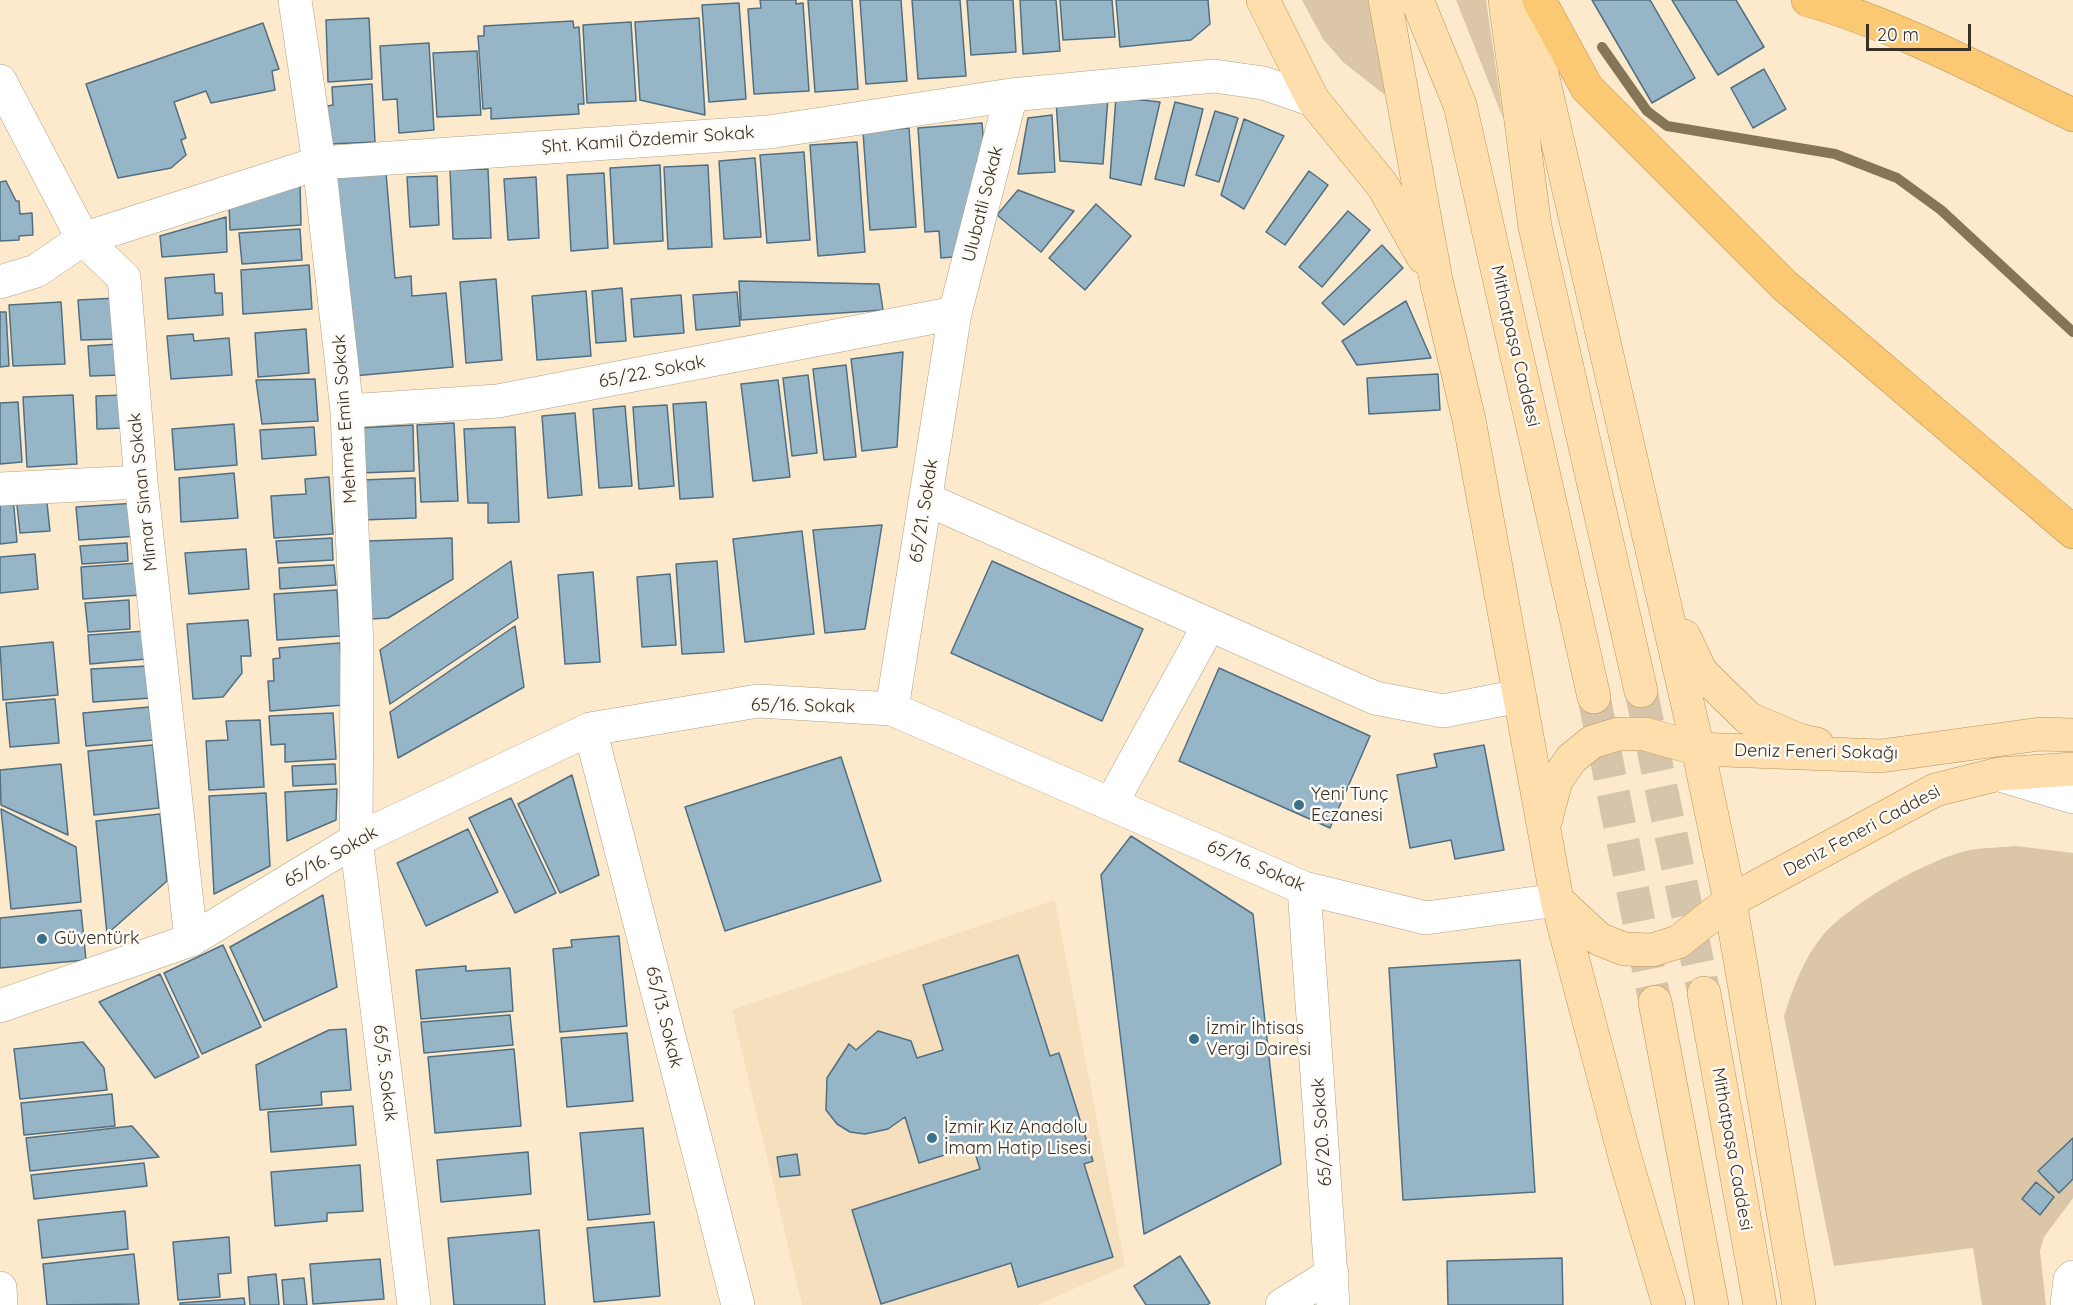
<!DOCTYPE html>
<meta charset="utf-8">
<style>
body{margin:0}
#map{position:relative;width:2073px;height:1305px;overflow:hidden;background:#fdeacd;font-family:Quicksand,sans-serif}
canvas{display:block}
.scale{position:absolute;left:1866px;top:24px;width:105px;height:27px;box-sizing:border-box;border:3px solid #383025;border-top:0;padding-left:8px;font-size:18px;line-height:21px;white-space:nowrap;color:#383025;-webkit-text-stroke:4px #fdf9f4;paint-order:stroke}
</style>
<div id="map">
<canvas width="2073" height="1305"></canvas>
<div class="scale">20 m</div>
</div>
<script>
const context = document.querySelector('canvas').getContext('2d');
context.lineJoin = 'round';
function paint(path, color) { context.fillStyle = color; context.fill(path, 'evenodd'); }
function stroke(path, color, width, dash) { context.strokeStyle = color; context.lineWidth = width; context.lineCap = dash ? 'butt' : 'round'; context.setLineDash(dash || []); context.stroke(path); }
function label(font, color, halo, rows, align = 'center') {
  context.font = font + ' Quicksand,sans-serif'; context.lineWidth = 5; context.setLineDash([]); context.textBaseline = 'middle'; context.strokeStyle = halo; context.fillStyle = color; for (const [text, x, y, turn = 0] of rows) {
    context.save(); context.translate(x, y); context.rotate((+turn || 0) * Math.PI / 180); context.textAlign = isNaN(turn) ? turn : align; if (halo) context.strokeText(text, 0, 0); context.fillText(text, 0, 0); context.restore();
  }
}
const built = new Path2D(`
 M1055,900l70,366 -87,39h-236l-70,-295z`);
const green = new Path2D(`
 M1302,0h69l14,95 -42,-33 -20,-23z
 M1456,0h30l17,118z
 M2016,846l57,7v345l-29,39 -4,14 6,54h-64l-9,-57 -139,18 -50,-250c9,-28 20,-59 40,-82 29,-32 104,-75 146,-84 15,-3 32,-2 46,-4z`);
const stream = new Path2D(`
 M1602,47l45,64 20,15 168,28 62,24 44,32 132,122`);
const building = new Path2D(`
 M760,0h36v4l7,-1 6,88 -55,3 -6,-85 13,-1z
 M808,0h44l6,89 -43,3z
 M860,0h41l6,81 -41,3z
 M912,0h48l6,76 -48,3z
 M967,0h46l3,52 -45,3z
 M1020,0h36l4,51 -37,3z
 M1060,0h52l3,37 -52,3z
 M1116,0h92l2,24 -19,16 -71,7z
 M1592,0h58l45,78 -43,25z
 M1672,0h64l28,47 -46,28z
 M739,3l7,96 -37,3 -7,-97z
 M369,18l3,61 -44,3 -2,-62z
 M699,18l6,97 -65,-15 -5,-78z
 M573,21l1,7 5,-1 5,77h-6l1,10 -88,5v-11l-8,1 -5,-73h6v-10z
 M631,22l5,79 -49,2 -4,-78z
 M263,23l16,46 -7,2 3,19 -64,13 -5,-12 -32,11 12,36 -5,2 5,15 -15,13 -53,10 -32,-94z
 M429,43l5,87 -35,3 -2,-34 -14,1 -3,-54z
 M477,51l4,64 -44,2 -4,-64z
 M1764,69l22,40 -33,19 -22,-40z
 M372,84l3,58 -46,2 -2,-38 6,-1 -1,-18z
 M1116,97l44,5 -19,83 -31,-7z
 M1108,98l-5,66 -43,-3 -4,-60z
 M1175,102l28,7 -19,77 -29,-7z
 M1215,111l23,7 -19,64 -23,-7z
 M1052,115l3,57 -37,2 10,-56z
 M1244,119l40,17 -40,73 -23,-14z
 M982,123l3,37h-8l3,49 -15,47 -24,2 -2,-27 -14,1 -7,-104z
 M909,128l7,99 -46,3 -7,-98z
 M857,142l8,110 -47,4 -8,-111z
 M804,152l6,88 -43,3 -7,-88z
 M755,158l6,79 -37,2 -5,-78z
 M660,165l3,76 -49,3 -4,-76z
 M708,165l4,82 -44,2 -4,-82z
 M488,169l3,69 -38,1 -3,-69z
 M1309,171l19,14 -43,60 -19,-13z
 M386,173l9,105 16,-2 1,20 34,-3 7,74 -100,9 -18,-198z
 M604,173l4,75 -37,3 -4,-76z
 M437,176l2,49 -29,2 -3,-50z
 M536,177l3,61 -31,2 -4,-61z
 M6,181l10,20h3l1,13 12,-1 1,22 -14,1v4l-19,1v-59z
 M300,183l1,42 -71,5 -1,-25z
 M1018,190l56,21 -33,41 -44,-37z
 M1096,204l35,32 -46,54 -36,-32z
 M1348,211l22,19 -48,57 -23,-20z
 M226,217l1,35 -65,5 -2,-21z
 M300,229l2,31 -60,4 -3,-31z
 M1382,245l21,23 -59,57 -22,-22z
 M309,265l3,44 -69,5 -2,-44z
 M214,274l1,19h7l1,22 -55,4 -3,-41z
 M496,279l6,81 -36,3 -6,-81z
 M739,281l140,3 4,26 -142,10z
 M622,288l4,53 -30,2 -4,-52z
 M586,291l5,65 -54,4 -5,-64z
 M737,292l3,34 -44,4 -3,-35z
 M681,295l3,38 -50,4 -3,-38z
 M117,298l2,41 -38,1 -3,-40z
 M1406,301l25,57 -74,7 -15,-24z
 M61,302l4,62 -52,2 -4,-61z
 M0,312h6l3,54 -9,1z
 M306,329l3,44 -51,4 -3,-44z
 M193,334l1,7 35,-3 3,37 -61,4 -4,-43z
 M119,344l2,31 -31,1 -2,-30z
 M903,352l-6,95 -35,4 -11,-92z
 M846,365l10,92 -32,3 -11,-91z
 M1438,374l2,36 -71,4 -2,-36z
 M808,375l9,78 -25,3 -9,-78z
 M315,379l3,42 -56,3 -6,-44z
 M778,380l12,97 -37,4 -12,-97z
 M73,395l4,69 -50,3 -4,-70z
 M122,395l1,33 -26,1 -1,-33z
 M18,402l4,60 -22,2v-61z
 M706,402l7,95 -33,2 -7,-95z
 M667,405l7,81 -35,3 -6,-82z
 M625,406l7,80 -33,2 -6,-79z
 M575,413l7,82 -34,3 -6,-82z
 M454,423l4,78 -37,1 -4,-77z
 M234,424l3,41 -62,5 -3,-41z
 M413,425l1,46 -55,2 -2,-45z
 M314,427l2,28 -54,4 -2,-29z
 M515,427l4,95 -31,1v-20h-20l-4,-74z
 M234,473l4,45 -57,4 -2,-44z
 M329,477l4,57 -59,4 -3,-42 35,-2 -1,-15z
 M415,478l1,40 -54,2 -1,-40z
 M46,494l4,37 -30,2 -4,-37z
 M13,497l4,45 -17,2v-46z
 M136,503l3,33 -60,4 -3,-33z
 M882,525l-17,104 -40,4 -12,-103z
 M802,531l12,103 -69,8 -12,-103z
 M332,538l1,22 -55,3 -2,-22z
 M452,538l1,41 -65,39 -17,1 -3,-78z
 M127,543l1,18 -46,3 -2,-18z
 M246,549l3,40 -60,5 -4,-41z
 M35,554l3,35 -38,4v-36z
 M511,561l7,57 -128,86 -10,-54z
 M717,561l7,91 -42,2 -6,-90z
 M992,561l151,68 -41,92 -151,-68z
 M138,563l2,32 -57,4 -2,-32z
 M334,565l2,20 -56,4 -1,-21z
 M593,572l7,90 -35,2 -7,-89z
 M670,574l6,71 -34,2 -5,-70z
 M337,590l3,46 -63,4 -3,-46z
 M129,600l1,29 -42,3 -3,-29z
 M248,620l3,36h-10l1,17 -19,24 -30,2 -6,-75z
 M515,626l9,61 -126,71 -8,-46z
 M145,631l2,28 -57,5 -2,-29z
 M53,642l5,53 -55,5 -3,-53z
 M340,643l4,62 -74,6 -2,-30h6l-1,-22 7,-1 -1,-10z
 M148,666l3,32 -58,4 -2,-33z
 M1219,668l151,68 -40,92 -151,-67z
 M55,699l4,44 -49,4 -4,-44z
 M149,707l4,33 -67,6 -3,-33z
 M333,713l3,46 -51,3v-18l-14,1 -2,-29z
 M260,720l4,67 -55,3 -3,-49 22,-1 -2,-19z
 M153,745l6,63 -65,7 -6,-64z
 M1484,745l20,105 -49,9 -4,-19 -41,8 -13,-73 40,-8 -3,-13z
 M841,757l40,124 -156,50 -40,-124z
 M61,764l7,71 -67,-30 -1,-35z
 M335,764l1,20 -43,2 -1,-20z
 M572,775l27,100 -39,18 -42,-89z
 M337,789l-1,31 -49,21 -2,-49z
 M266,793l4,73 -56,28 -5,-98z
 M511,798l45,95 -41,20 -46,-95z
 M1,809l75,38 5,55 -70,7z
 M160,814l7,67 -60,53 -11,-113z
 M468,829l30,63 -72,34 -29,-63z
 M1131,836l122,78 28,250 -137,70 -43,-359z
 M323,895l14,92 -73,34 -34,-74z
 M81,910l5,50 -86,8v-50z
 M619,936l8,90 -67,6 -7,-83 19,-2 -1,-7z
 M223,945l38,82 -59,27 -38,-81z
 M1018,955l32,101 9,-3 34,108 -9,3 29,93 -95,30 -7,-24 -130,41 -29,-94 128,-41 -7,-23 -54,17 -14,-46 -17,12 -23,5 -15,-2 -13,-8 -11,-14 1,-32 22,-34 7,6 22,-19 33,10 6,17 26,-8 -20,-65z
 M1520,960l15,232 -132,8 -14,-232z
 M466,966v5l44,-3 3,43 -92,8 -5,-49z
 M160,974l39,83 -44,21 -56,-76z
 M510,1015l3,30 -89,8 -3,-31z
 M346,1029l5,61 -30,2 1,13 -62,5 -4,-45 73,-35z
 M627,1033l6,68 -66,6 -6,-69z
 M83,1042l21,26 3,22 -87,9 -6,-50z
 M514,1049l7,77 -86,7 -7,-76z
 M112,1094l3,32 -91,9 -3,-32z
 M353,1106l3,39 -85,7 -3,-40z
 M132,1126l27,31 -129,14 -4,-33z
 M643,1128l7,86 -62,6 -8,-87z
 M2073,1138v41l-14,14 -21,-22z
 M528,1152l3,42 -90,8 -4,-42z
 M797,1154l3,21 -20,2 -3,-20z
 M144,1163l3,23 -113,13 -3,-24z
 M360,1165l3,46 -36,2v8l-52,5 -4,-54z
 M2036,1182l18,15 -14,18 -18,-16z
 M125,1211l3,38 -86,9 -4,-38z
 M654,1222l6,74 -66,6 -7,-74z
 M539,1230l6,75h-91l-6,-67z
 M229,1237l2,36 -13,1 2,23 -42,3 -5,-58z
 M134,1254l5,50 -92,1 -4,-41z
 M1180,1256l30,47 -3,2h-61l-12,-19z
 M1562,1258l1,47h-115l-1,-44z
 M380,1259l4,40 -71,5 -3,-40z
 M276,1274l3,31h-29l-2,-28z
 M304,1278l3,27h-23l-2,-25z
 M244,1298l1,7h-65v-2z`);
const majorTunnel = new Path2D(`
 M1641,691l63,302
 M1594,697l61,305`);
const minor = new Path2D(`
 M295,0l24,163 28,248 10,237 -1,192 58,465
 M0,81l83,158 41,39 17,204 50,458
 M0,282l36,-11 47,-32 236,-76 450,-31 242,-37 203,-19 49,7 50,17
 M347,411l151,-10 457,-88
 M0,489l141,-7
 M926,499l449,199 68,13 76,-15
 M892,709l63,-396 56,-218
 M590,729l148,576
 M2000,775l73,22
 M1111,804l98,-179
 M1304,888l29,417
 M0,1006l191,-66 165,-100 234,-111 168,-28 134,8 412,179 122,30 131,-18
 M0,1288l1,17
 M1282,1305l50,-31
 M2067,1305l3,-25 3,-3`);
const major = new Path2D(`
 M1263,0l50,100 70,86 40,71
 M1385,0l51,280 33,140 88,480 69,261 43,144
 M1417,0l43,105 134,592
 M1505,0l30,227 106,464
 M1525,0l173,749 32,152 69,404
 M1684,636l17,36 47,46 51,22 18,4
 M1546,819l10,-38 15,-22 21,-17 26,-8h27l53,15 183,7 159,-22 33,1
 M1557,900l42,39 25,10 28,1 26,-8 52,-41 205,-111 64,-16 74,-5
 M1704,993l56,312
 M1655,1002l57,303`);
const highway = new Path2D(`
 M1539,0l48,88 197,197 289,247
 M1808,0c89,25 182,75 265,115`);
const markers = [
 [1299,805,6,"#39708b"],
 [42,939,6,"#39708b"],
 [1194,1039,6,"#39708b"],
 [932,1138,6,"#39708b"]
];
const streetNames = [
 ["Şht. Kamil Özdemir Sokak",648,140,-4],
 ["Ulubatli Sokak",983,204,-76],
 ["Mithatpaşa Caddesi",1515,346,77],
 ["65/22. Sokak",652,372,-11],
 ["Mehmet Emin Sokak",345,419,-94],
 ["Mimar Sinan Sokak",143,492,-96],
 ["65/21. Sokak",924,511,-81],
 ["65/16. Sokak",803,706,1],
 ["Deniz Feneri Sokağı",1816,752,1],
 ["Deniz Feneri Caddesi",1862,831,-28],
 ["65/16. Sokak",331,857,-30],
 ["65/16. Sokak",1256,866,23],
 ["65/13. Sokak",664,1017,76],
 ["65/5. Sokak",385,1073,83],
 ["65/20. Sokak",1322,1132,-94],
 ["Mithatpaşa Caddesi",1732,1149,80]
];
const poiNames = [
 ["Yeni Tunç",1311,795],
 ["Eczanesi",1311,816],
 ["Güventürk",54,939],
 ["İzmir İhtisas",1206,1029],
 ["Vergi Dairesi",1206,1050],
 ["İzmir Kız Anadolu",944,1128],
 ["İmam Hatip Lisesi",944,1149]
];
paint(built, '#f6dfbc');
paint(green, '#dbc7a7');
stroke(stream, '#877558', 10);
paint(building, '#96b6c8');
stroke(building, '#516f80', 1.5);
stroke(majorTunnel, '#d6c5ab', 33, [33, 16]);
stroke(minor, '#b2a085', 34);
stroke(major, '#b79358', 34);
stroke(highway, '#b79358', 34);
stroke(minor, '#fff', 33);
stroke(major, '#fddeac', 33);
stroke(highway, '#fbc874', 33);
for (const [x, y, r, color] of markers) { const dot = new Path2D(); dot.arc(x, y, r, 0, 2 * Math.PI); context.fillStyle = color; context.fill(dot); stroke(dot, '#fdf9f4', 2); }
label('18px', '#383025', '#fdf9f4', streetNames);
label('18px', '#383025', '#fdf9f4', poiNames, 'left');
</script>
